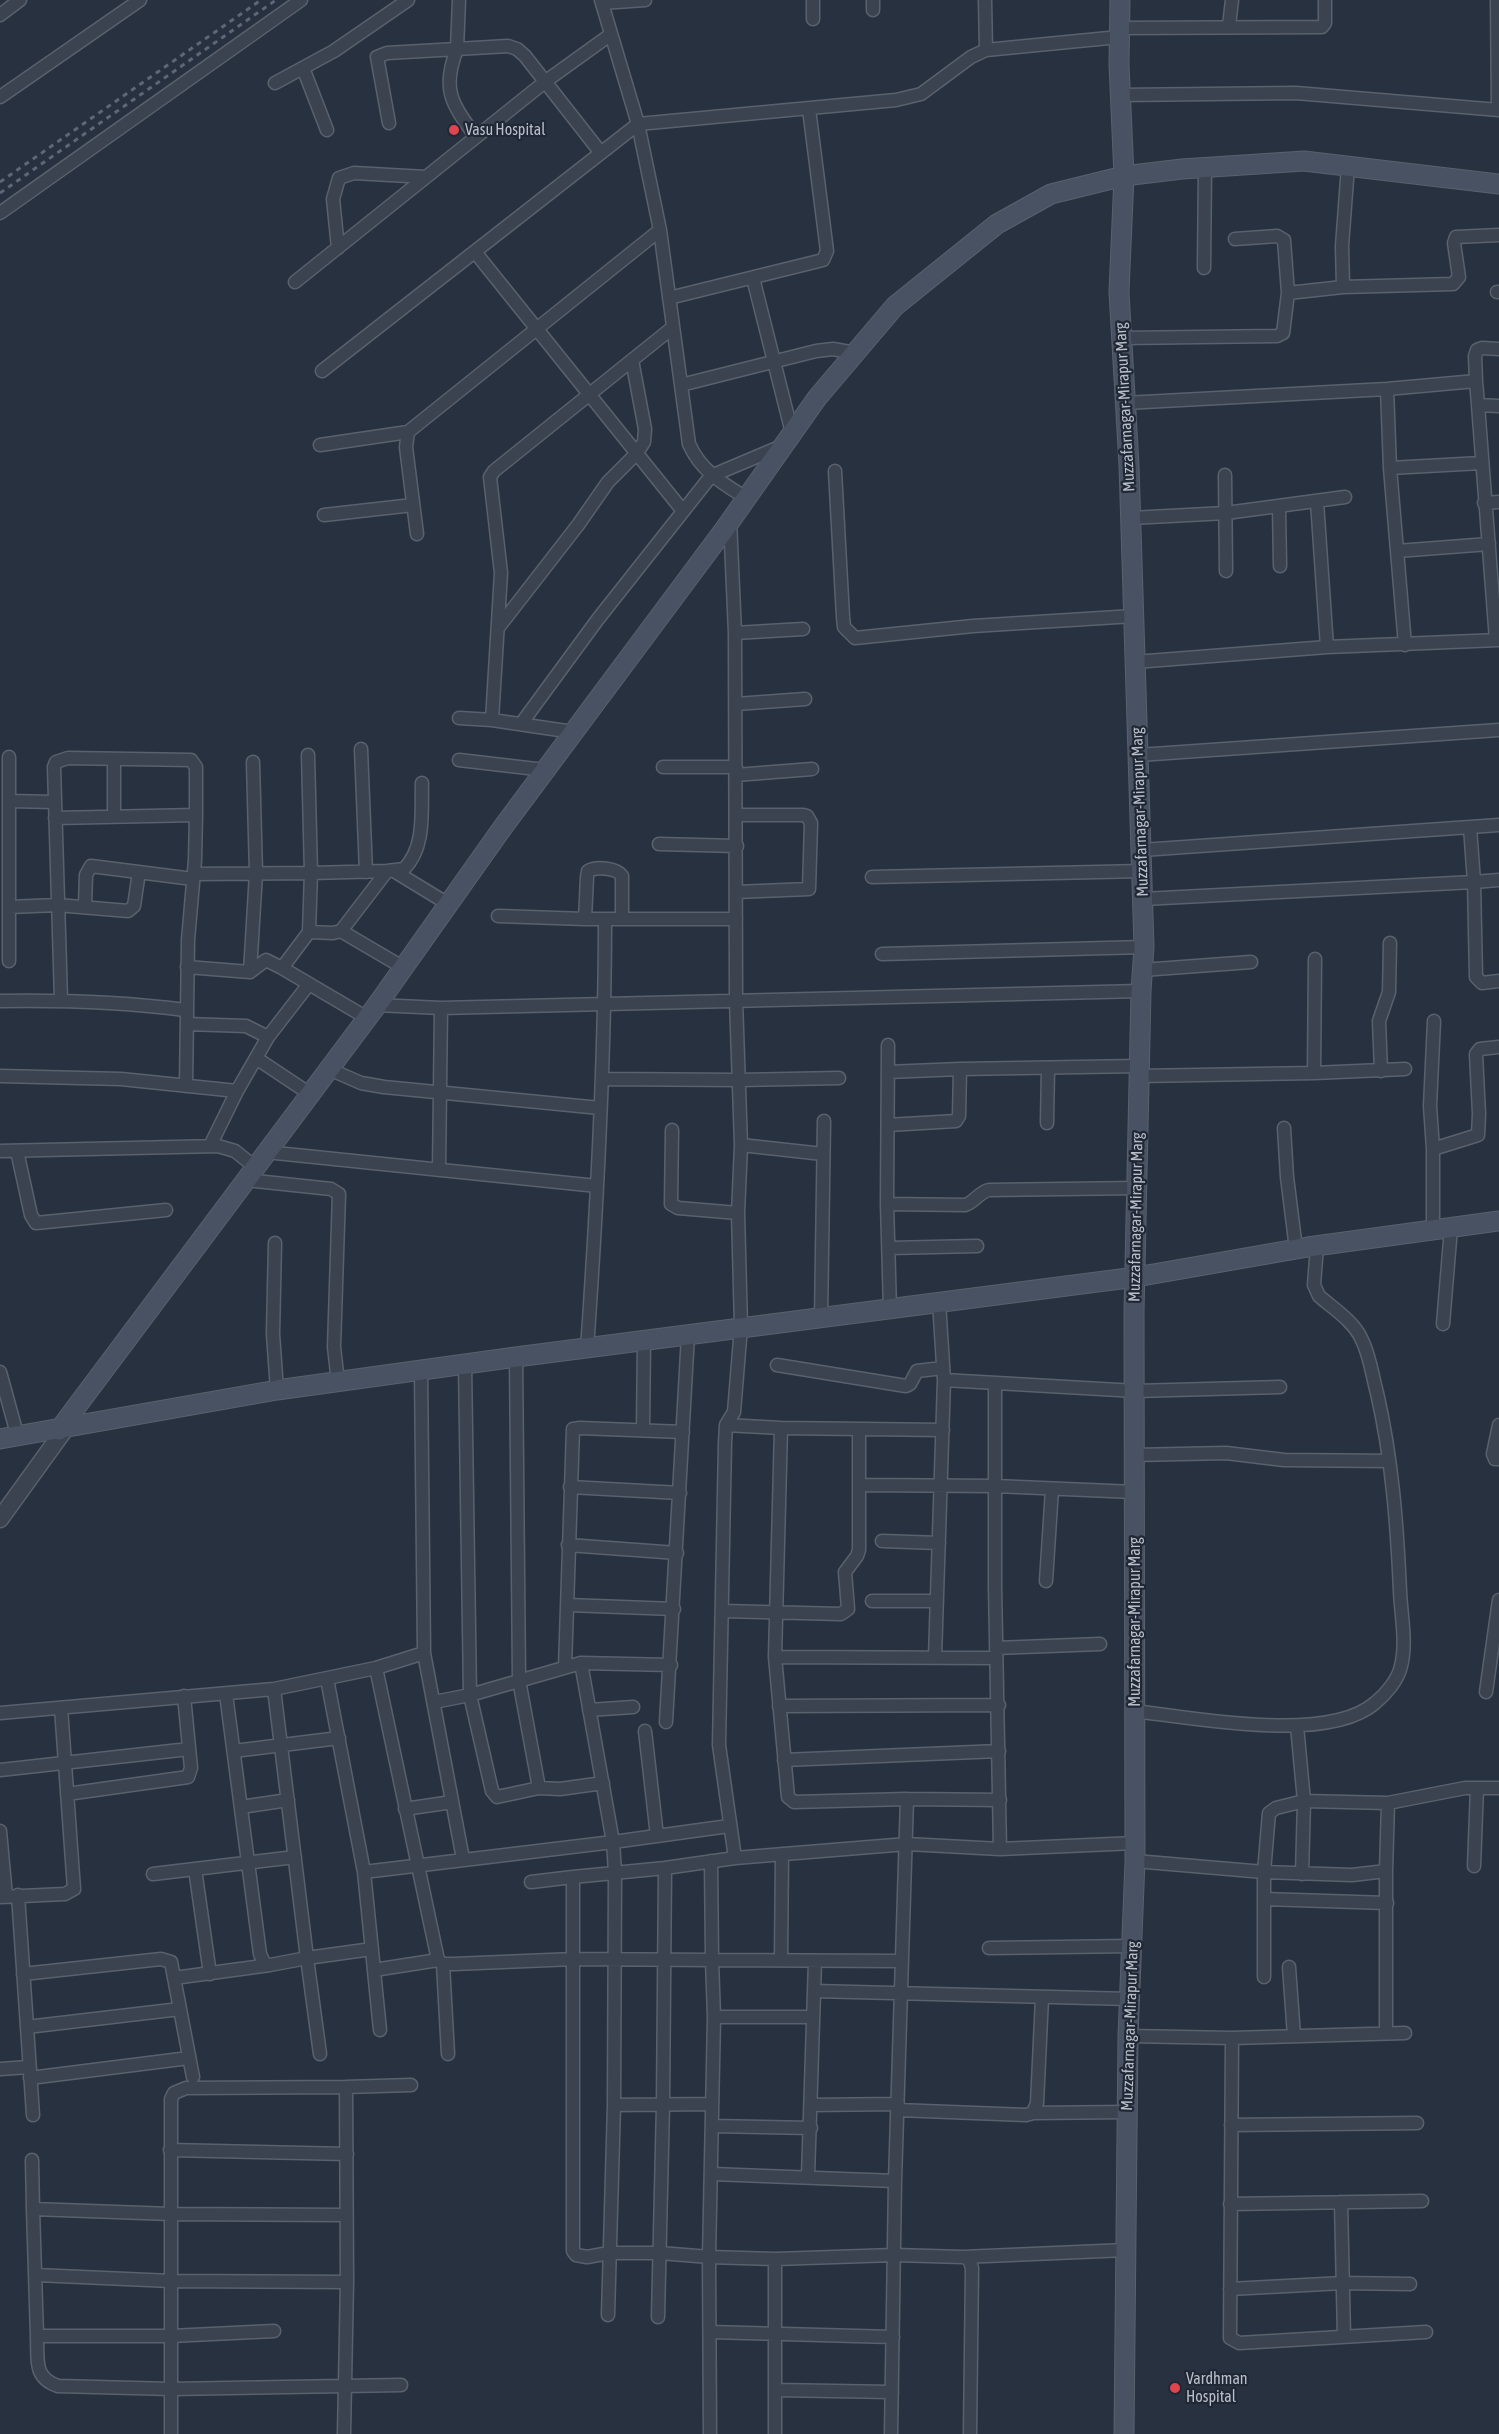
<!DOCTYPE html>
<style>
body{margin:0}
canvas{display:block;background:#273140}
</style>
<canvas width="1499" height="2434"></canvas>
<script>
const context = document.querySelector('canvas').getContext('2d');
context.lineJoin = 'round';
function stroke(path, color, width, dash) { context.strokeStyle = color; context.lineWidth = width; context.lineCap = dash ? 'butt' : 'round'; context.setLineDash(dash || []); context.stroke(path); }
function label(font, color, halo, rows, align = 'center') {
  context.font = font + ' "Asap Condensed",sans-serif'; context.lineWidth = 4.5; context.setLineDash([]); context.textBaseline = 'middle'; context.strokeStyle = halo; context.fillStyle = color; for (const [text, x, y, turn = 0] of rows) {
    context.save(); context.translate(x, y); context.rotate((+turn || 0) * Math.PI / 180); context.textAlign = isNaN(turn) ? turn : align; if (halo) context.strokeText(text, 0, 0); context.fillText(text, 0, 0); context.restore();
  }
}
const minor = new Path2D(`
 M601,0l37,124 22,106 29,214c12,27 33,39 57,54
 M813,0v19
 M873,0v10
 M985,0l1,50
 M1497,0l1,110
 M602,3l43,-3
 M0,15l20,-15
 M1229,26l3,-26
 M1119,28l203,-1 3,-4v-23
 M303,68l24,62
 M275,83l59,-32 74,-51
 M1121,95l175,-2 203,17
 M0,97l140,-97
 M389,123l-12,-66 10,-4 70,-4 2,-49
 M476,137c-24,-33 -35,-47 -19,-88l51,-3 9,3 8,7 76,97
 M0,213l301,-213
 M338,248l-5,-49 6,-21 15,-5 72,4
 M475,252l208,259
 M1204,268l1,-100
 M753,278l39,155
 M295,282l251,-201 64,-46
 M1343,287l-1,-41 6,-80
 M1497,292h2
 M1288,293l55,-6 110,-3 6,-7 -5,-34 2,-6 43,-2
 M669,298l154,-38 4,-9 -18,-142
 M1122,338l155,-2 6,-3 5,-40 -4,-53 -7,-4 -42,3
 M322,371l316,-247 258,-24 25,-6 50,-37 15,-7 133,-13
 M1476,381l-1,-25 2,-6 5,-2 17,1
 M681,385l135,-34 17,-2 22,4
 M1387,389l3,79
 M1125,403l262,-14 89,-8 2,24 21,1
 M1478,405l18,235
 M320,445l88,-13
 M835,471l8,146 1,10 11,11 118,-12 161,-10
 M1225,475l1,96
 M1317,502l10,145
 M1484,503l15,-1
 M1279,507l1,59
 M324,515l89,-10
 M1131,518l95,-5 119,-16
 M730,520l5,113 1,367 5,145 -3,68 3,114 -7,85 -8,13 -1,18 -6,302 16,113
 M417,534l-11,-87 2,-15 252,-202
 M1397,551l92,-7
 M498,628l80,-103 30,-43 28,-28 8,-12 1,-13 -13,-69
 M735,633l68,-4
 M1405,645l-15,-177 91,-5
 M1135,662l192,-15 172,-7
 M736,704l69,-5
 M459,718l33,2
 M521,724l77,-105 113,-143 71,-30
 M573,732l-81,-12 9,-147 -11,-96 4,-6 178,-143
 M361,749l5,123
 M1139,755l360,-25
 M9,757v204
 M114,760v56
 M459,760l86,10
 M663,767h73
 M736,775l76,-6
 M9,801l45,1
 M55,818l141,-3
 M659,844l78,2
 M1142,850l357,-25
 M394,871l54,33
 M194,874l117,-1 -3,-118
 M872,877l271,-6
 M1499,880l-25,2 2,95 6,6 17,-2
 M736,892l73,-3 2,-66 -4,-7 -4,-1h-66
 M1143,899l331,-17 -4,-55
 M9,907l48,-2 71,6 6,-5 5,-34
 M85,907l1,-32 5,-9 102,13
 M498,916l87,3h151
 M585,919l2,-42 1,-6c8,-5 29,-3 34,5v43
 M341,931l63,37
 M309,932l2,-59 76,-2
 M882,954l262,-7
 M187,967l63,5 16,-12 16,8 27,-36 24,1 8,-2 46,-60 17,-2c22,-22 17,-58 18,-86
 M282,968l85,50
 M1142,970l109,-8
 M250,972l6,-99 -3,-111
 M61,1000l-7,-233 2,-5 12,-4 123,2 5,7v48l-1,45 -7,80 -2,146
 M0,1001c63,-1 123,1 185,9
 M377,1005l64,3
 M187,1024l59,2 22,11
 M256,1058l54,36
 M329,1069l32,14 23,4 216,21
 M960,1069l179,-3
 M1381,1071l-2,-50 10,-29 1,-49
 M1314,1073l1,-114
 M0,1076l121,3 116,12 31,-54 41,-53
 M1139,1076l175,-3 91,-4
 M602,1079l137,1 100,-2
 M1047,1123l1,-55
 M888,1125l68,-4 3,-5 1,-47 -72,3
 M1284,1128l3,49 9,72
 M672,1130l-1,74 7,4 60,5
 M741,1145l82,9
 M210,1146l27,-55
 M1433,1149l-3,-43 4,-85
 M0,1151l218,-5 17,5 20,16
 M17,1151l14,64 5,8 130,-13
 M266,1152l331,34
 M439,1170l2,-162 700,-17
 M246,1180l85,9 8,5 -5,153 4,35
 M887,1204l1,-159
 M1433,1230v-81l45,-14 1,-21 -3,-60 4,-5 19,-2
 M275,1243l-2,91 4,56
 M889,1248l88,-2
 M890,1309l-3,-105 78,1c10,-3 14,-13 24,-15l148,-2
 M821,1319l3,-198
 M1443,1324l8,-96
 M587,1349c10,-143 18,-287 18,-430
 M516,1357l3,323 20,108
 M465,1364l5,331 22,96 5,6 42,-9 21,1 43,-6
 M777,1365l129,21 4,-2 7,-13 26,-3
 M421,1370l3,283 39,206
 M0,1372l17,62
 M944,1380l192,11 144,-4
 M995,1383v203l5,263 135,-6
 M726,1425l55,3 162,2
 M1499,1425l-6,29 2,5h4
 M781,1428l-6,229 13,140 6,5 113,-3 93,1
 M643,1430l1,-90
 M1134,1455l92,-2 58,7 105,1
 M860,1485l135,1 139,6
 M570,1487l110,6
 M882,1541l57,2
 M568,1545l109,8
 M1046,1581l6,-92
 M872,1601h65
 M568,1605l106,4
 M723,1611l118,3 7,-5 -3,-37 12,-16 2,-6v-121
 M996,1648l104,-4
 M775,1657l221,1
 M935,1657l9,-277 -5,-78
 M581,1663l32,179 2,30 -1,233 -6,210
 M565,1667l8,-238 7,-1 103,4
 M376,1668l62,292 5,4h11l120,-5 138,1 2,57 -5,240 1,177
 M327,1679l37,193 16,158
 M1486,1692l13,-92
 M226,1694l34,260 4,9 6,2 37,-7 -33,-269
 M434,1702l36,-7 111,-32 90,2
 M779,1706l220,-1
 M589,1710l44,-3
 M1135,1711c59,7 193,33 240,-8 11,-9 23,-23 26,-37 6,-23 0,-51 -1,-75 -3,-67 -8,-133 -23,-198 -5,-18 -7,-38 -16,-55 -8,-17 -27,-29 -42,-42l-5,-11 3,-39
 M0,1713l274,-24 102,-21 48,-15
 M666,1722l22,-387
 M1297,1726l7,75 -2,73
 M645,1731l12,105
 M234,1751l105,-13
 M784,1760l215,-9
 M0,1770l189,-21
 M67,1794l121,-17 3,-9 -7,-72
 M241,1807l47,-7
 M405,1809l47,-7
 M0,1831l6,65
 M711,1861l1,99 189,1
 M1135,1861l129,11v105
 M1474,1866l3,-78
 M195,1869l15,105
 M1386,1871l-34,4 -88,-3 5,-59 7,-5 28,-7 84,2 77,-15h34
 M364,1872l249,-30 116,-16
 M153,1874l142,-17
 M531,1882l42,-5
 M18,1895l15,220
 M0,1897l65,-3 9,-5 -13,-181
 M1264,1899l123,4
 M989,1948l143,-2
 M781,1960l1,-106
 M443,1964l5,90
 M1289,1967l5,69
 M374,1970l64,-10
 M23,1974l138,-15 10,3 22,115
 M174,1978l96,-13
 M814,1991l316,8
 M714,2017h98
 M27,2027l153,-18
 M1386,2033v-162l2,-68
 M1128,2036l104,2 173,-5
 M1232,2038l-2,300 9,5 187,-11
 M320,2054l-13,-96 65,-9
 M0,2069l29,-2
 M30,2078l159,-20
 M346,2087l65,-2
 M614,2105l98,-1
 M811,2105l87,-1
 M898,2110l128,5 7,-2 4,-10 5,-105
 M1033,2113l94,-1
 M1231,2125l186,-2
 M712,2126l99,2
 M170,2150l177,4
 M32,2160l1,49
 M712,2174l183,7
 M808,2176l7,-215
 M1341,2202l3,135
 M1230,2204l192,-3
 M963,2257l163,-7
 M775,2259v175
 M36,2275l135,6 176,1
 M1230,2289l113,-6 67,1
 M658,2317l5,-212 2,-237
 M274,2331l-103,5h-134l-4,-127 138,5 174,1
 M710,2332l183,5
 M37,2336c1,23 -4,42 21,50l113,3 230,-4
 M775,2390l117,2
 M171,2434v-335l3,-6 12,-5 160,-1 1,195 -3,152
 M891,2434l4,-253 12,-382
 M970,2434l2,-166 -3,-9 -6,-2 -69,-2 -119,4 -66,-2 -49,-4h-51l-22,4 -11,-2 -3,-4v-374l92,-9 70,-10 172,-14 93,5`);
const tertiary = new Path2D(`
 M0,1519l65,-90`);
const secondary = new Path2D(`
 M1120,0l-1,64 5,112 -5,116 10,173 15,482 -3,44 -7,321 1,549 -7,175 -4,398
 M59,1430l318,-425 126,-178 221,-297 93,-132 78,-92 102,-82 54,-30 73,-18 58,-7 122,-8 195,23
 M0,1439l277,-49 239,-33 620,-80 172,-30 191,-26`);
const rail = new Path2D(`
 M0,182l261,-182
 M0,193l276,-193`);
const markers = [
 [454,130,6,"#e0444e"],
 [1175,2388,6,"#e0444e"]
];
const poiNames = [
 ["Vasu Hospital",465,130],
 ["Vardhman",1186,2379],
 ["Hospital",1186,2397]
];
const streetNames = [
 ["Muzzafarnagar-Mirapur Marg",1125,407,-93],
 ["Muzzafarnagar-Mirapur Marg",1140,812,-92],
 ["Muzzafarnagar-Mirapur Marg",1136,1217,-89],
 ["Muzzafarnagar-Mirapur Marg",1135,1622,-90],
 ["Muzzafarnagar-Mirapur Marg",1130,2026,-88]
];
stroke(minor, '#59616d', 15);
stroke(tertiary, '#59616d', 19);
stroke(secondary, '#59616d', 21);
stroke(minor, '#3b4350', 12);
stroke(tertiary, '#3b4350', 16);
stroke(secondary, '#495263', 19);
stroke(rail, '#5d6777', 3, [5, 5]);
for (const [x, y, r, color] of markers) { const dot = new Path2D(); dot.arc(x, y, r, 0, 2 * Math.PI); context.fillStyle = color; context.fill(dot); stroke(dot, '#202835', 2); }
label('16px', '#b8bfca', '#202835', poiNames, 'left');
label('16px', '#b8bfca', '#202835', streetNames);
</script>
